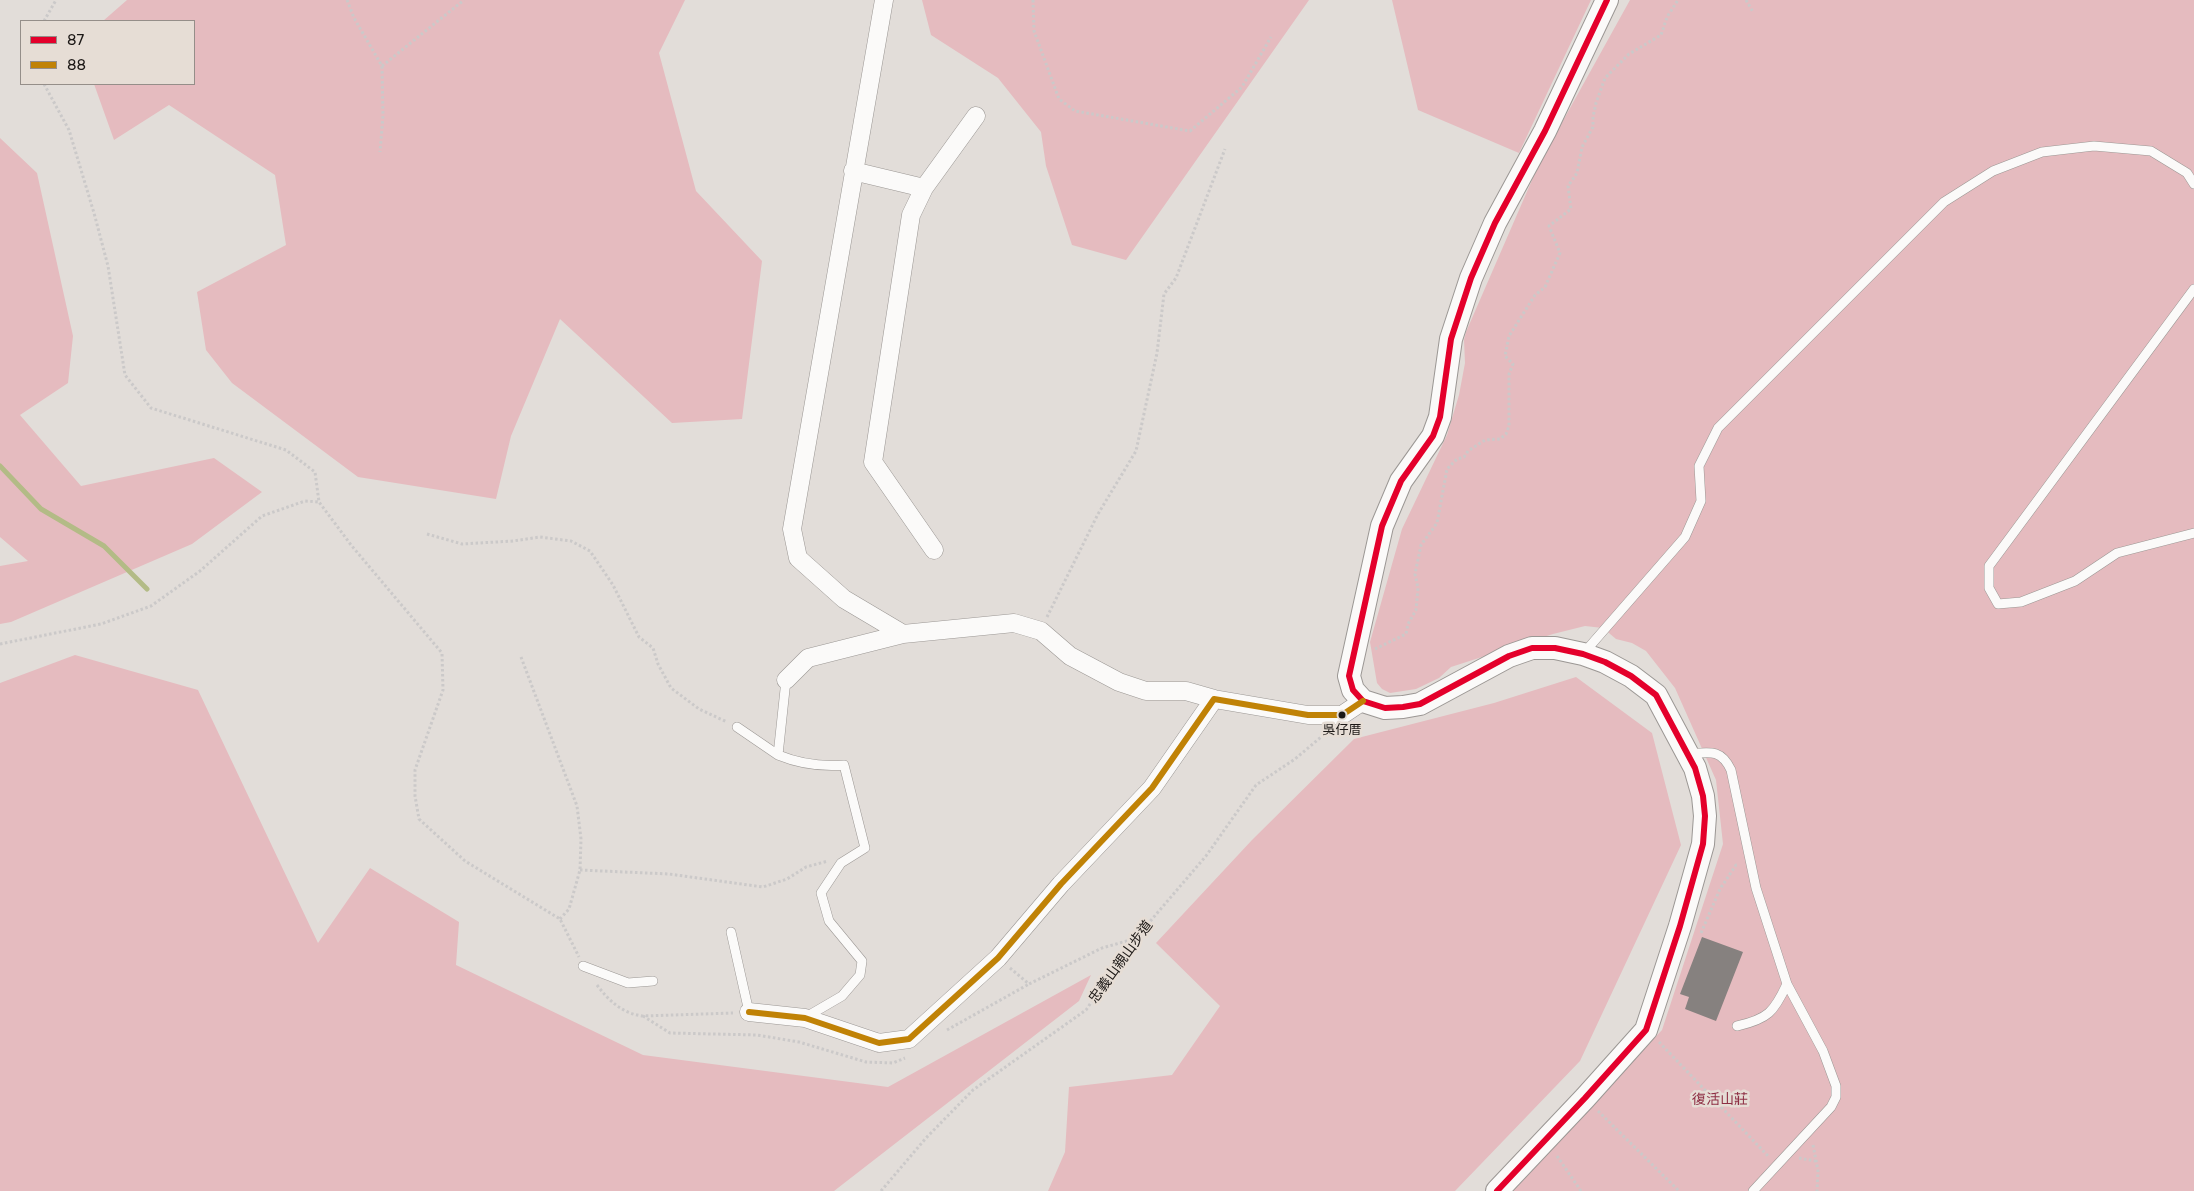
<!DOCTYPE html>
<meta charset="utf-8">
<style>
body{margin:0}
#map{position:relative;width:2194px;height:1191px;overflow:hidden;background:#e2ddd9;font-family:Rubik,sans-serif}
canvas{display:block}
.legend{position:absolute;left:20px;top:20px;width:175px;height:65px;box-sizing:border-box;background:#e6ddd5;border:1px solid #958e89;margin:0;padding:6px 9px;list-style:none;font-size:15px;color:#1c1816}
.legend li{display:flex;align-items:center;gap:10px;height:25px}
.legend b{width:25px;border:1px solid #958e89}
</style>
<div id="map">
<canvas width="2194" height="1191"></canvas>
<ul class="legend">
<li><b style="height:6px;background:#e4002b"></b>87</li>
<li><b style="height:6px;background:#c08206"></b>88</li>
</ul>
</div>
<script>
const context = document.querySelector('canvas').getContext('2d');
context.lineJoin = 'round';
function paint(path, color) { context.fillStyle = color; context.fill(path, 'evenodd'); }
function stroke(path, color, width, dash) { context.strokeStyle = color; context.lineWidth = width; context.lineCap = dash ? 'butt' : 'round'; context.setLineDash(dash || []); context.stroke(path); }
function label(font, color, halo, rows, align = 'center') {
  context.font = font + ' Rubik,"Noto Sans TC",sans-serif'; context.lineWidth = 5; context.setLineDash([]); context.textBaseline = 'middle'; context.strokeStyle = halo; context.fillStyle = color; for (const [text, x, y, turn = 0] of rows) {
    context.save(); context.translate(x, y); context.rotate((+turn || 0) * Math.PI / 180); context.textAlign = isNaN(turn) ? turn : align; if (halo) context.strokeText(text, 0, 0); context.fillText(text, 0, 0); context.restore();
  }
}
const green = new Path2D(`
 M127,0h558l-26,53 37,138 66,70 -20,158 -70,4 -112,-104 -49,117 -15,63 -138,-22 -126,-94 -26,-33 -9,-58 89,-47 -11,-70 -106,-70 -55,35 -20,-56h100v-63h-91z
 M922,0h387l-183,260 -54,-15 -26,-79 -5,-34 -43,-54 -67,-43z
 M1392,0h199l-72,153 -101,-43z
 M1630,0h564v1191h-684l152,-161 61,-186 -7,-64 -41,-92 -29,-37 -14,-8 -16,-4 -13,-11 -18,-2 -32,8 -102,33 -12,11 -23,11 -26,4 -8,-4 -5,-6 -7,-41 32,-113 45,-94 12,-40 6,-32 -1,-23 2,-8 73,-168z
 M0,138l37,35 36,163 -5,47 -48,32 61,71 133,-28 48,34 -70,52 -181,78 -11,2v-58l28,-5 -28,-24z
 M75,655l123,35 120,253 52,-75 89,54 -3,43 187,90 245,32 203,-112 -12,26 -245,190h-834v-508z
 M1576,677l76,56 29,112 -101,216 -125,130h-407l17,-39 4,-65 103,-12 48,-69 -64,-63 96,-103 102,-101 140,-36z`);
const stream = new Path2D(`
 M0,466l41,43 63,37 43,43`);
const building = new Path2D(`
 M1702,937l41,15 -27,69 -31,-12 4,-12 -9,-3z`);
const path = new Path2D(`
 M347,0l7,18 28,48 1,50 -3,36
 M1033,0l1,31 25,68 16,12 115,20 52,-44 29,-50
 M1746,0l7,12
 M44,21l12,-21
 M382,66l82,-66
 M44,84l25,46 25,83 14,53 17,109 26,33 135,42 29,22 4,30 32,43 91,108 1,37 -28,80v26l4,23 46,42 95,58 19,38
 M427,534l35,10 51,-3 27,-4 31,4 19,10 23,34 26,52 14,11 5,16 13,24 28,21 28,13
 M1047,617l51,-103 38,-63 21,-98 7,-59 12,-16 49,-129
 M0,644l101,-20 50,-18 49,-35 62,-55 43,-15 14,1
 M1375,649l31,-15 2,-10 8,-14 2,-22 -3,-14 6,-29 16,-22 10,-54 10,-10 7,-2 4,-6 17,-11 15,-1 6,-5 3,-8v-52l4,-10 -8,-8 4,-20 26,-41 10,-8 15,-34 -11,-27 22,-17 -3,-23 9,-13 5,-26 11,-20v-10l3,-14 9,-25 24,-24 32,-19 6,-18 11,-17
 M521,657l56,149 4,33 -1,31 -11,39 -9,10
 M580,870l89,4 94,13 24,-8 19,-12 22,-6
 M1701,933l19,-44 16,-24h2
 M1010,968l19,16 73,-36 32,-9
 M597,985c12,16 25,28 45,31l91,-3
 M643,1016l27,17 87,2 42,7 67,20 27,1 12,-5
 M947,1030l82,-46
 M1659,1042l110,115
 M1598,1111l81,80
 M1813,1145l5,26 -1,20
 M1557,1156l24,35
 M1799,1158l16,3
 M881,1191l45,-53 47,-48 113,-80 49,-71 71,-83 50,-71 39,-26 32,-27`);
const service = new Path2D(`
 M2194,289l-205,277v22l9,16 23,-2 54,-21 42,-28 77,-20
 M1583,654l102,-117 16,-36 -2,-35 19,-38 226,-226 49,-31 49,-19 52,-6 57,5 36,22 7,11
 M737,727l41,28 8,-75
 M1689,754c21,-2 32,-5 42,16l25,118 31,96 36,67 13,35v11l-5,10 -78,84
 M778,755c22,9 42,12 66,10l21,83 -24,15 -20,30 8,28 33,40 -2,14 -18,21 -36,21
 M731,932l18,80
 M583,966l45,17 25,-2
 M1737,1026c31,-7 37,-14 50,-42`);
const minor = new Path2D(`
 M884,0l-92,529 6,29 46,41 59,35 111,-11 27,8 29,25 49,26 27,9h40l28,8
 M853,171l71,17 -13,27 -38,247 61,88
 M924,188l52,-72
 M786,680l22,-22 95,-24
 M749,1012l56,6 74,25 30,-4 89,-81 63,-74 91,-96 62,-89 94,16h34l21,-14`);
const tertiary = new Path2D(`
 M1497,1191l88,-93 61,-68 34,-104 23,-82 2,-28 -2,-20 -8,-28 -39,-73 -25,-19 -26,-14 -22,-8 -28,-6h-23l-23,8 -89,48 -17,3 -18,1 -22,-7 -10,-11 -4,-14 33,-150 19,-45 32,-45 7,-19 11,-78 20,-61 24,-55 50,-92 62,-131`);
const bus1 = new Path2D(`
 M1497,1191l88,-93 61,-68 34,-104 23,-82 2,-28 -2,-20 -8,-28 -39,-73 -25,-19 -26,-14 -22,-8 -28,-6h-23l-23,8 -89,48 -17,3 -18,1 -22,-7 -10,-11 -4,-14 33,-150 19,-45 32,-45 7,-19 11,-78 20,-61 24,-55 50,-92 62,-131`);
const bus2 = new Path2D(`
 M749,1012l56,6 74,25 30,-4 89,-81 63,-74 91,-96 62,-89 94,16h34l21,-14`);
const markers = [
 [1342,715,4.5,"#1c1816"]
];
const busNames = [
 ["吳仔厝",1342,730]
];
const streetNames = [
 ["忠義山親山步道",1121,962,-54]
];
const parkNames = [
 ["復活山莊",1720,1100]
];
paint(green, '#e5bbbf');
stroke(stream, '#b3bb86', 5);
paint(building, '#86817f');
stroke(service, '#9b9794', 10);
stroke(minor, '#9b9794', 19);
stroke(tertiary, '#9b9794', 24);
stroke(path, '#cbc9c9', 3, [2.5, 2.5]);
stroke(service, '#fbfaf9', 9);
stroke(minor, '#fbfaf9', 18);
stroke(tertiary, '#fbfaf9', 22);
stroke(bus1, '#e4002b', 6);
stroke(bus2, '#c08206', 6);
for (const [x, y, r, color] of markers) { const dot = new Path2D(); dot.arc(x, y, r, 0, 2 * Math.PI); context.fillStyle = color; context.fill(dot); stroke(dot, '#e6ddd5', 2); }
label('13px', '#1c1816', '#e6ddd5', busNames);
label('14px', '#1c1816', '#e6ddd5', streetNames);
label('14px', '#8e2f44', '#e6ddd5', parkNames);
</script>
